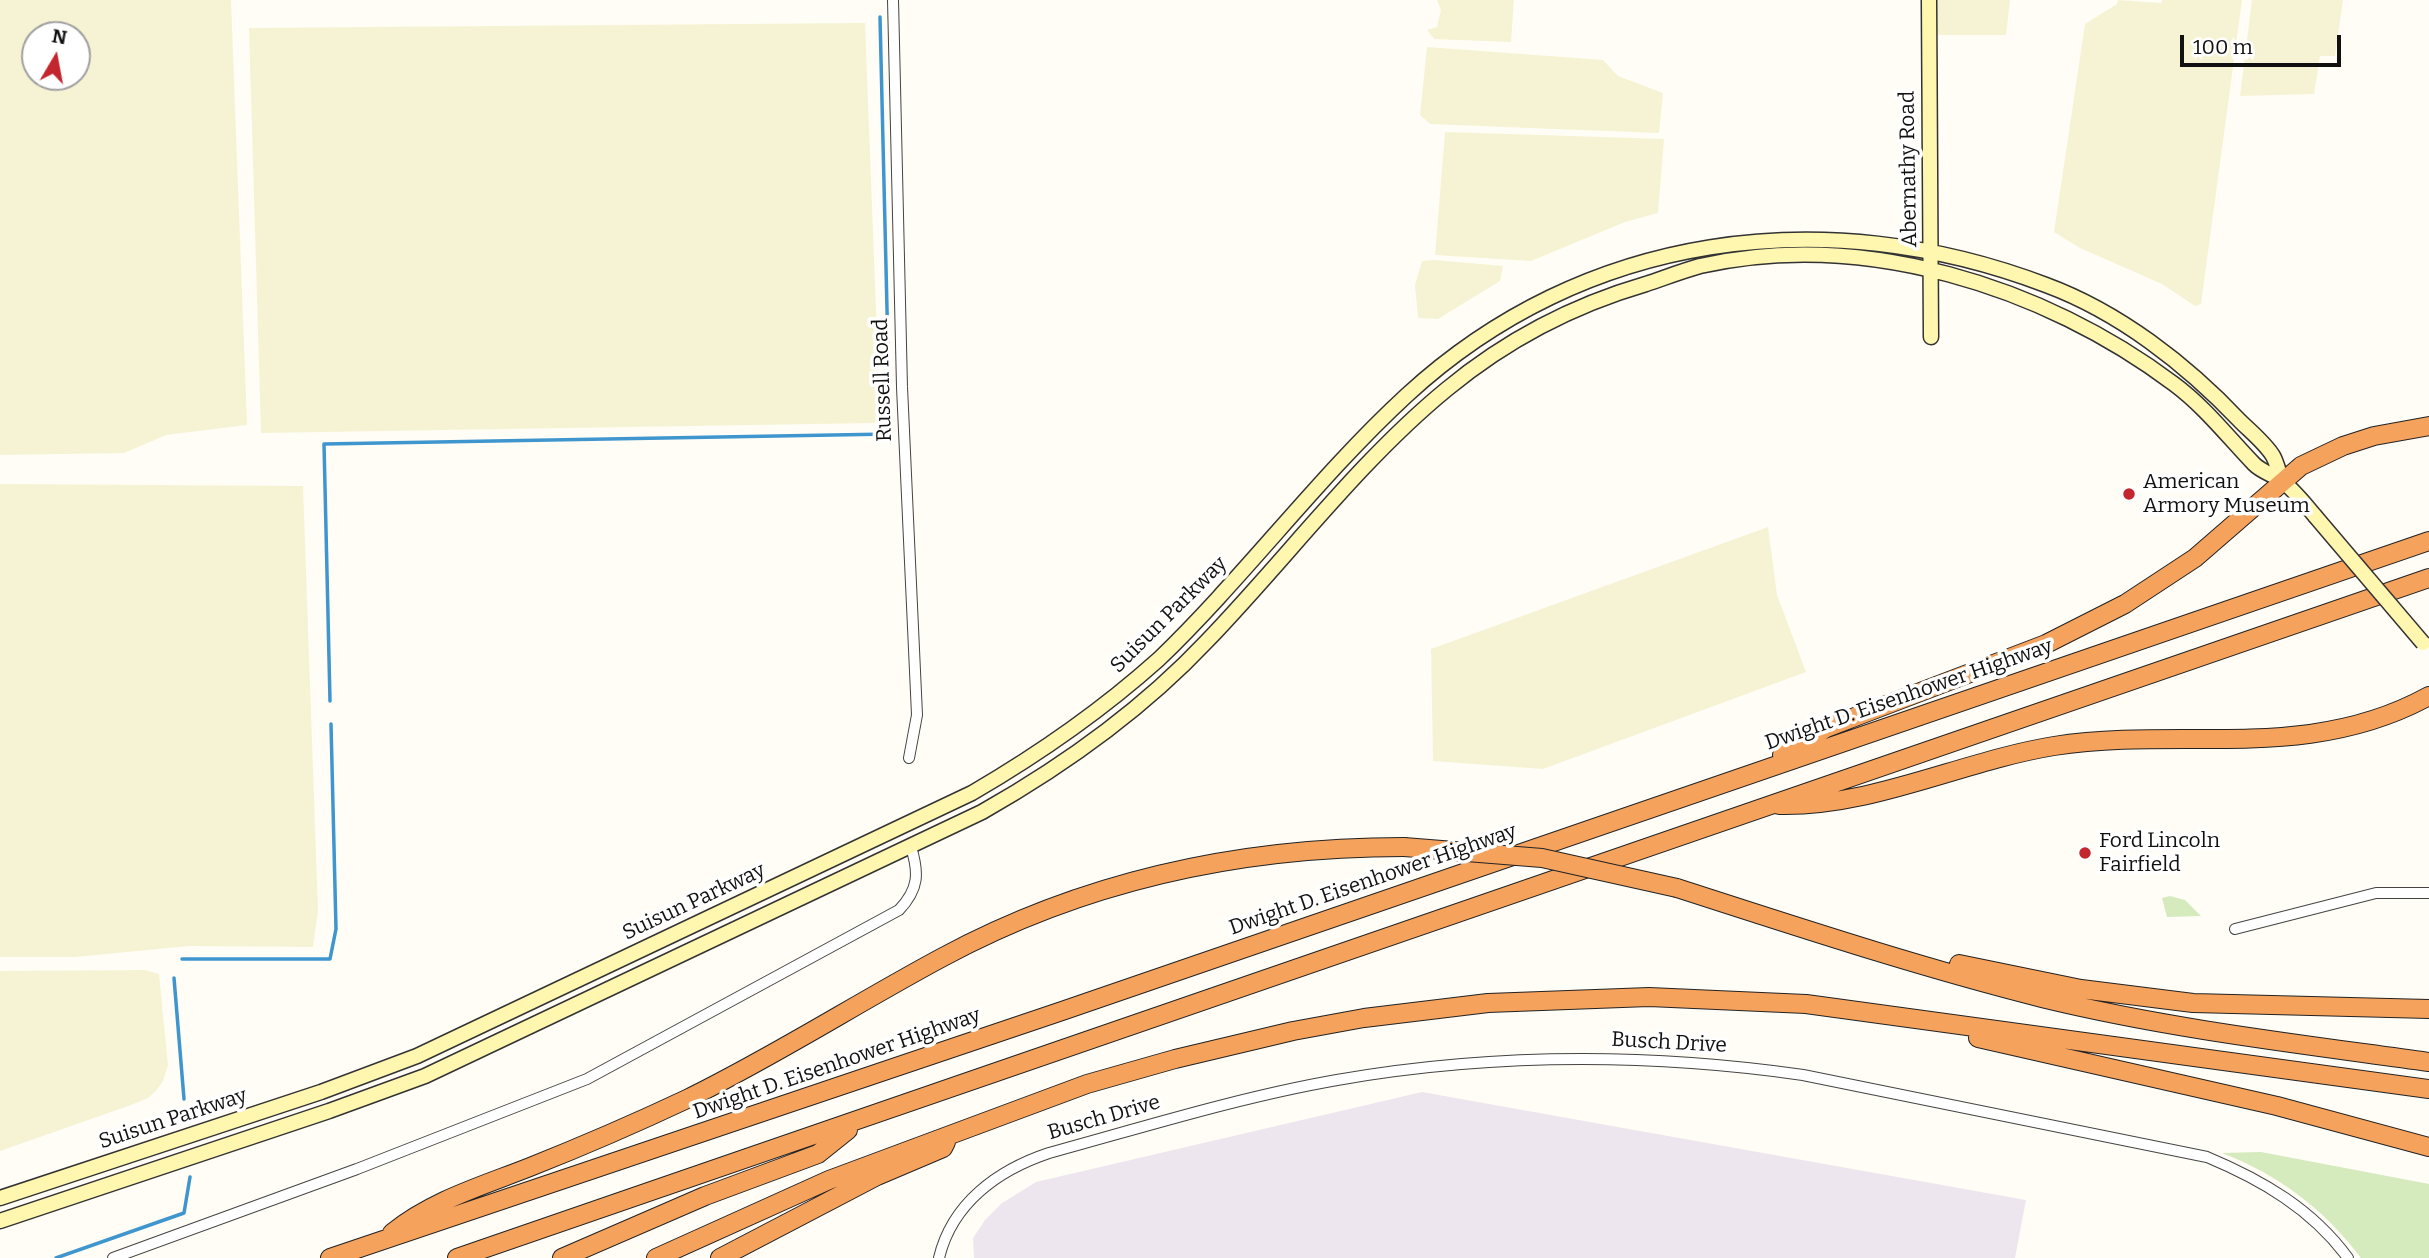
<!DOCTYPE html>
<style>
body{margin:0}
#map{position:relative;width:2429px;height:1258px;overflow:hidden;background:#fffdf5;font-family:Bitter,serif}
canvas{display:block}
.north{position:absolute;left:21px;top:21px;width:70px;height:70px;box-sizing:border-box;background:#fff;border:2px solid #a0a0a0;border-radius:50%;rotate:10deg;font-size:19px;font-weight:700;line-height:28px;text-align:center;color:#111}
.north::after{content:'';display:block;margin:auto;width:24px;height:32px;background:#c4262e;clip-path:polygon(50% 0,100% 100%,50% 72%,0 100%)}
.scale{position:absolute;left:2180px;top:35px;width:161px;height:32px;box-sizing:border-box;border:4px solid #111;border-top:0;padding-left:9px;font-size:21px;line-height:24px;white-space:nowrap;color:#111;-webkit-text-stroke:5px #fff;paint-order:stroke}
</style>
<div id="map">
<canvas width="2429" height="1258"></canvas>
<div class="north">N</div>
<div class="scale">100 m</div>
</div>
<script>
const context = document.querySelector('canvas').getContext('2d');
context.lineJoin = 'round';
function paint(path, color) { context.fillStyle = color; context.fill(path, 'evenodd'); }
function stroke(path, color, width, dash) { context.strokeStyle = color; context.lineWidth = width; context.lineCap = dash ? 'butt' : 'round'; context.setLineDash(dash || []); context.stroke(path); }
function label(font, color, halo, rows, align = 'center') {
  context.font = font + ' Bitter,serif'; context.lineWidth = 7; context.setLineDash([]); context.textBaseline = 'middle'; context.strokeStyle = halo; context.fillStyle = color; for (const [text, x, y, turn = 0] of rows) {
    context.save(); context.translate(x, y); context.rotate((+turn || 0) * Math.PI / 180); context.textAlign = isNaN(turn) ? turn : align; if (halo) context.strokeText(text, 0, 0); context.fillText(text, 0, 0); context.restore();
  }
}
const industrial = new Path2D(`
 M1422,1092l604,108 -11,58h-1041l-1,-20 12,-18 17,-17 34,-21z`);
const farmland = new Path2D(`
 M0,0h231l16,425 -81,10 -42,18 -124,2zM35,35h42v42h-42z
 M1437,0h77l-3,42 -77,-3 -7,-9 10,-3 4,-17z
 M1930,0h80l-4,35h-68z
 M2118,0l43,3 1,-3h80l-41,304 -6,2 -33,-22 -82,-36 -26,-16 31,-208 32,-20z
 M2252,0h91l-8,56h-15l-6,38 -74,2z
 M865,23l15,391 -5,9 -614,10 -12,-405z
 M1427,47l176,13 15,16 45,17 -4,40 -229,-9 -10,-9z
 M1445,132l219,7 -6,74 -33,9 -94,39 -96,-6z
 M1434,260l69,6 -3,15 -62,38 -20,-1 -3,-33 7,-24z
 M0,484l303,2 15,425 -5,36 -124,-1 -114,11h-75z
 M1768,527l9,68 29,77 -263,97 -110,-8 -2,-112z
 M145,970l14,4 9,91 -5,16 -7,10 -8,7 -17,7 -131,46v-180z`);
const green = new Path2D(`
 M2170,896l15,4 16,16 -34,1 -5,-19z
 M2261,1152l168,32v74h-68c-37,-49 -82,-83 -139,-105z`);
const stream = new Path2D(`
 M330,701l-6,-257 566,-10 -10,-417
 M182,959h148l6,-30 -5,-205
 M174,978l10,121
 M56,1258l128,-45 6,-36`);
const street = new Path2D(`
 M893,0l9,387 15,328 -8,43
 M2235,929l141,-36h53
 M113,1258l244,-89 230,-90 312,-169c20,-21 20,-37 12,-63
 M939,1258c13,-55 59,-88 110,-105 95,-26 191,-56 288,-73 155,-27 311,-27 466,-5l404,82c55,23 105,52 141,101`);
const secondary = new Path2D(`
 M1929,0l2,337
 M0,1198l321,-106 96,-36 555,-263c67,-39 129,-82 187,-134 87,-84 159,-182 248,-264 177,-163 418,-194 639,-110 73,27 140,79 194,136 10,10 25,22 33,35 4,7 6,17 9,25
 M0,1221l329,-110 96,-35 557,-264c83,-47 159,-101 225,-171 80,-83 151,-179 240,-252 58,-48 127,-84 199,-105 18,-6 36,-13 54,-18 162,-37 344,20 474,118 31,23 54,53 80,80 8,8 18,10 28,17 12,9 23,23 33,35`);
const highway = new Path2D(`
 M1782,755l44,-27 220,-84 79,-40 70,-46 106,-92 42,-20 31,-10 55,-10
 M1779,805c94,2 183,-44 275,-59 130,-20 253,17 375,-50
 M1677,888c121,39 242,79 365,110 127,31 258,46 387,64
 M1959,964l122,25 112,14 236,6
 M1978,1038l299,68 152,41
 M392,1233c41,-33 90,-47 138,-66 53,-21 106,-44 157,-68 88,-43 170,-96 256,-142 143,-77 300,-110 461,-110
 M330,1258l732,-247 1367,-470
 M457,1258l1972,-680
 M562,1258l143,-62 113,-42 30,-24
 M656,1258l173,-78 258,-96 88,-25 118,-28 71,-13 124,-15 161,-6 157,7 623,85
 M720,1258l157,-82 66,-28 3,-6`);
const secondaryBridge = new Path2D(`
 M2315,516l108,127`);
const highwayBridge = new Path2D(`
 M1404,847l138,11 135,30`);
const markers = [
 [2129,494,7,"#c4262e"],
 [2085,853,7,"#c4262e"]
];
const streetNames = [
 ["Abernathy Road",1909,169,-91],
 ["Russell Road",883,380,-92],
 ["Suisun Parkway",1169,615,-45],
 ["Dwight D. Eisenhower Highway",1909,695,-19],
 ["Dwight D. Eisenhower Highway",1373,880,-19],
 ["Suisun Parkway",694,902,-25],
 ["Busch Drive",1669,1043,3],
 ["Dwight D. Eisenhower Highway",837,1064,-19],
 ["Busch Drive",1104,1118,-16],
 ["Suisun Parkway",173,1119,-18]
];
const poiNames = [
 ["American",2143,482],
 ["Armory Museum",2143,506],
 ["Ford Lincoln",2099,841],
 ["Fairfield",2099,865]
];
paint(industrial, '#eee6ef');
paint(farmland, '#f6f3d4');
paint(green, '#d5ebbd');
stroke(stream, '#3f96cf', 3.5);
stroke(street, '#444', 12);
stroke(secondary, '#333', 17);
stroke(highway, '#222', 20);
stroke(street, '#fff', 10);
stroke(secondary, '#fff6b0', 14);
stroke(highway, '#f5a25d', 18);
stroke(secondaryBridge, '#333', 17, []);
stroke(highwayBridge, '#222', 20, []);
stroke(secondaryBridge, '#fff6b0', 14);
stroke(highwayBridge, '#f5a25d', 18);
for (const [x, y, r, color] of markers) { const dot = new Path2D(); dot.arc(x, y, r, 0, 2 * Math.PI); context.fillStyle = color; context.fill(dot); stroke(dot, '#fff', 2.5); }
label('21px', '#111', '#fff', streetNames);
label('21px', '#111', '#fff', poiNames, 'left');
</script>
